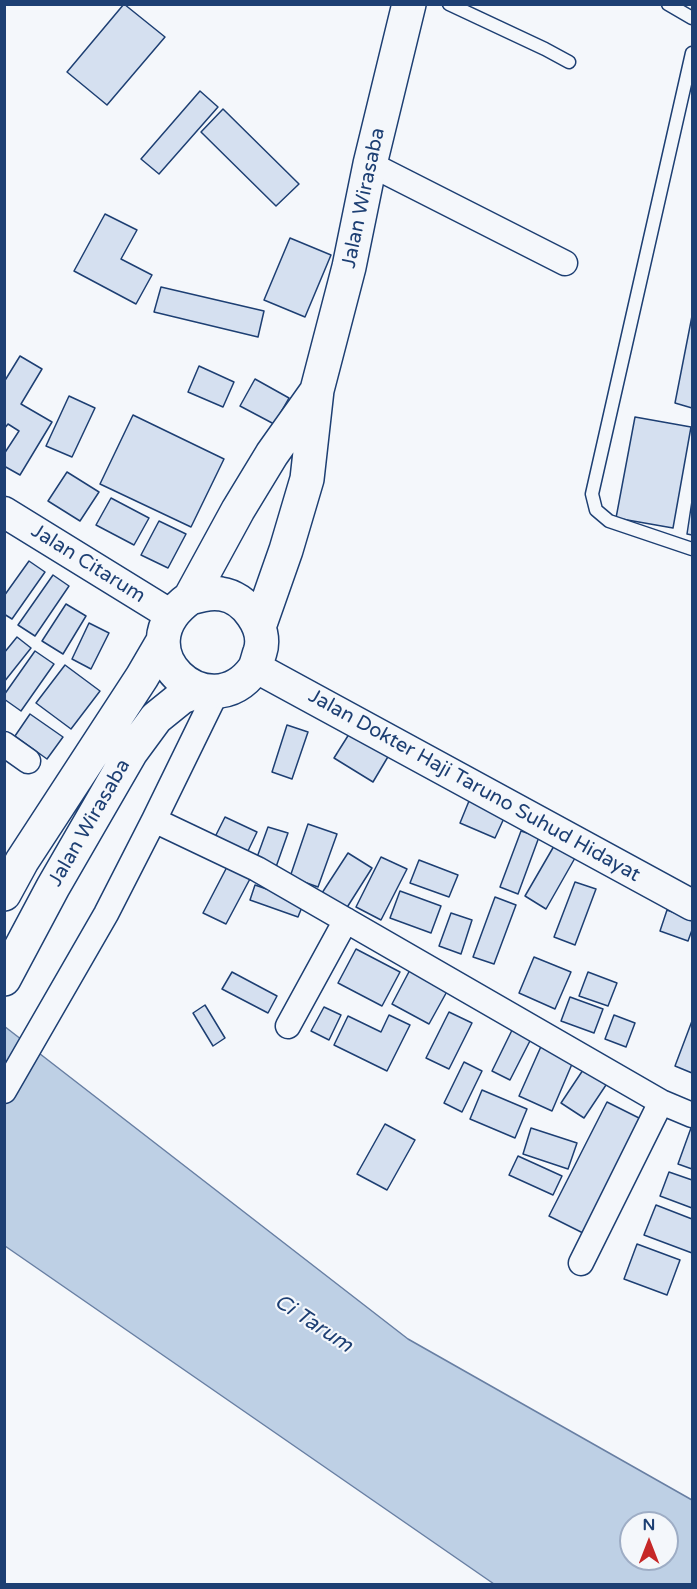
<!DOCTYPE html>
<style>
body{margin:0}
#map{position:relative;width:697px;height:1589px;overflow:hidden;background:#f4f7fb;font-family:"Varela Round",sans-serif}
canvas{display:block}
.frame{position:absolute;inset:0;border:6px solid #1d3f73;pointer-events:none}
.north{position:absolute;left:619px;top:1511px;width:60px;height:60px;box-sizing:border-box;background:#f4f7fb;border:2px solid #9eadc5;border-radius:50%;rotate:0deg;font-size:16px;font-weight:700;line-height:24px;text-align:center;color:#1d3f73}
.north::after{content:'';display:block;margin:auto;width:21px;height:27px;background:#c62828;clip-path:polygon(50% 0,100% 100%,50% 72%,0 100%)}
</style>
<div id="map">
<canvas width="697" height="1589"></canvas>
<div class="frame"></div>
<div class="north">N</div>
</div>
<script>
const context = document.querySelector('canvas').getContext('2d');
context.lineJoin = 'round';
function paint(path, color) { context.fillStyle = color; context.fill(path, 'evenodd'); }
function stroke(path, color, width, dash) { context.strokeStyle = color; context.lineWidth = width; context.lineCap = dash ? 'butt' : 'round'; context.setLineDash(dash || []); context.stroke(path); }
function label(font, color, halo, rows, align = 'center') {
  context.font = font + ' "Varela Round",sans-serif'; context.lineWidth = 4.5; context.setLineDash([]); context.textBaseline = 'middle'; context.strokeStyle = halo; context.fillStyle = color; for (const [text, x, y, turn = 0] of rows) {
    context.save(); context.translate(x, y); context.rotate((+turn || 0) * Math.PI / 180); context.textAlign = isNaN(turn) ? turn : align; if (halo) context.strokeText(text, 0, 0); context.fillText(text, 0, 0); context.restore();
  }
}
const water = new Path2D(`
 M4,1026l404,313 284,161v84h-198l-489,-338zM631,1523h36v36h-36z`);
const building = new Path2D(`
 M124,4l41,33 -58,68 -40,-33z
 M200,91l18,16 -59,67 -18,-15z
 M223,109l76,75 -23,22 -75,-74z
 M105,214l32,16 -16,29 31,16 -16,29 -62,-33z
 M290,238l41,17 -26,62 -41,-17z
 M161,287l103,24 -6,26 -104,-25z
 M692,316v92l-17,-5z
 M20,356l22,13 -21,35 31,18 -32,53 -16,-9v-12l15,-23 -11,-7 -4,5v-47z
 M199,366l35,16 -11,25 -35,-15z
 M255,379l34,19 -15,26 -34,-18z
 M69,396l26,12 -23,49 -26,-11z
 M133,415l91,44 -33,68 -91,-43z
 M635,417l56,10 -18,101 -57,-10z
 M67,472l32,20 -19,29 -32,-20z
 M111,498l38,20 -15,27 -38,-20z
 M692,501v34l-5,-1z
 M159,521l27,13 -18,34 -27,-13z
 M29,561l16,11 -33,47 -8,-5v-18z
 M53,575l16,11 -34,50 -17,-11z
 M66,604l20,12 -23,38 -21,-13z
 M89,623l20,10 -18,36 -19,-10z
 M17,637l14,11 -27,34v-29z
 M35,651l19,13 -33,47 -17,-12v-4z
 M65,665l35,26 -29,38 -35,-26z
 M30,714l33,23 -16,22 -32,-23z
 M287,725l21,7 -16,47 -20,-7z
 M351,731l38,24 -16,27 -39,-24z
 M469,801l36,15 -10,22 -35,-15z
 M225,817l32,15 -10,21 -32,-16z
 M308,824l29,10 -19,53 -28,-10z
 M268,827l20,6 -12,34 -20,-7z
 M521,831l18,6 -21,57 -18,-7z
 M554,846l21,12 -29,51 -21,-13z
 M348,853l24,15 -26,41 -24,-16z
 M381,857l26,12 -26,51 -25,-13z
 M419,860l39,15 -9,22 -39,-14z
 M228,865l23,12 -25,47 -23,-11z
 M575,882l21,7 -21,56 -21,-8z
 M255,885l49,17 -6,15 -48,-17z
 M400,891l41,15 -10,27 -41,-15z
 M495,897l21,8 -22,59 -21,-7z
 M667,910l25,9v11l-4,11 -28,-10z
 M451,913l21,7 -11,34 -22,-8z
 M356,949l44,23 -18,34 -44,-23z
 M534,957l37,15 -16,37 -36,-16z
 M412,966l38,20 -21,38 -37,-20z
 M232,972l45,24 -9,17 -46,-24z
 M588,972l29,11 -9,23 -29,-10z
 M570,997l33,12 -9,24 -33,-12z
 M205,1005l20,33 -12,8 -20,-33z
 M324,1007l17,8 -12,25 -18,-9z
 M449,1012l23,11 -23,46 -23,-11z
 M389,1015l21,10 -23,46 -53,-26 14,-29 33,16z
 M614,1015l21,8 -9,24 -21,-8z
 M692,1021v52l-17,-7z
 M516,1022l19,9 -25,49 -18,-9z
 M543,1042l32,15 -23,54 -33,-15z
 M464,1062l18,9 -20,41 -18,-9z
 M587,1064l23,15 -26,39 -23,-15z
 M482,1090l45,19 -12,29 -45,-19z
 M607,1102l34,17 -58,114 -34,-17z
 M385,1124l30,16 -28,50 -30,-16z
 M531,1128l46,15 -9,26 -45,-15z
 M691,1128h1v41l-14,-5z
 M518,1156l44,20 -9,19 -44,-20z
 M669,1172l23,8v28l-32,-12z
 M656,1205l36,14v34l-48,-18z
 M637,1244l43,16 -13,35 -43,-16z`);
const service = new Path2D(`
 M449,4l96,45 24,13
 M668,4l24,14
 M692,53l-100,441 4,16 13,11 83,28`);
const minor = new Path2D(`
 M370,164l195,99
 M4,744l24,17
 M154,820l103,49 404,233 31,13
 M288,1026l58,-106
 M4,1091l102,-177 48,-94 63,-129
 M581,1263l80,-161`);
const tertiary = new Path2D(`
 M4,512l167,103
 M255,667l437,238`);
const primary = new Path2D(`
 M190,598c10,-3 20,-6 31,-4 24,3 47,34 39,58 -2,5 -3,12 -6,17 -45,62 -136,-20 -64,-71l48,-88 34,-56 44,-62
 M259,627l27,-77 21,-71 10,-89 32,-123 21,-103 39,-160
 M4,894l18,-33 120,-184 21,-36
 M4,979l49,-92 78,-135 25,-34 26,-21 19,-7`);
const streetNames = [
 ["Jalan Wirasaba",364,198,-78],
 ["Jalan Citarum",88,564,32],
 ["Jalan Dokter Haji Taruno Suhud Hidayat",474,786,29],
 ["Jalan Wirasaba",90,823,-60]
];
const waterNames = [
 ["Ci Tarum",313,1324,33]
];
paint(water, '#bed0e5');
stroke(water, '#687fa3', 1.5);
paint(building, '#d5e0f0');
stroke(building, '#1d3f73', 1.5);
stroke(service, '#1d3f73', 15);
stroke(minor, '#1d3f73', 27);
stroke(tertiary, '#1d3f73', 33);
stroke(primary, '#1d3f73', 36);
stroke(service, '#f4f7fb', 12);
stroke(minor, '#f4f7fb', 24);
stroke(tertiary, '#f4f7fb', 30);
stroke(primary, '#f4f7fb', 33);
label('20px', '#1d3f73', '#f4f7fb', streetNames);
label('italic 21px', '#1d3f73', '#f4f7fb', waterNames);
</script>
